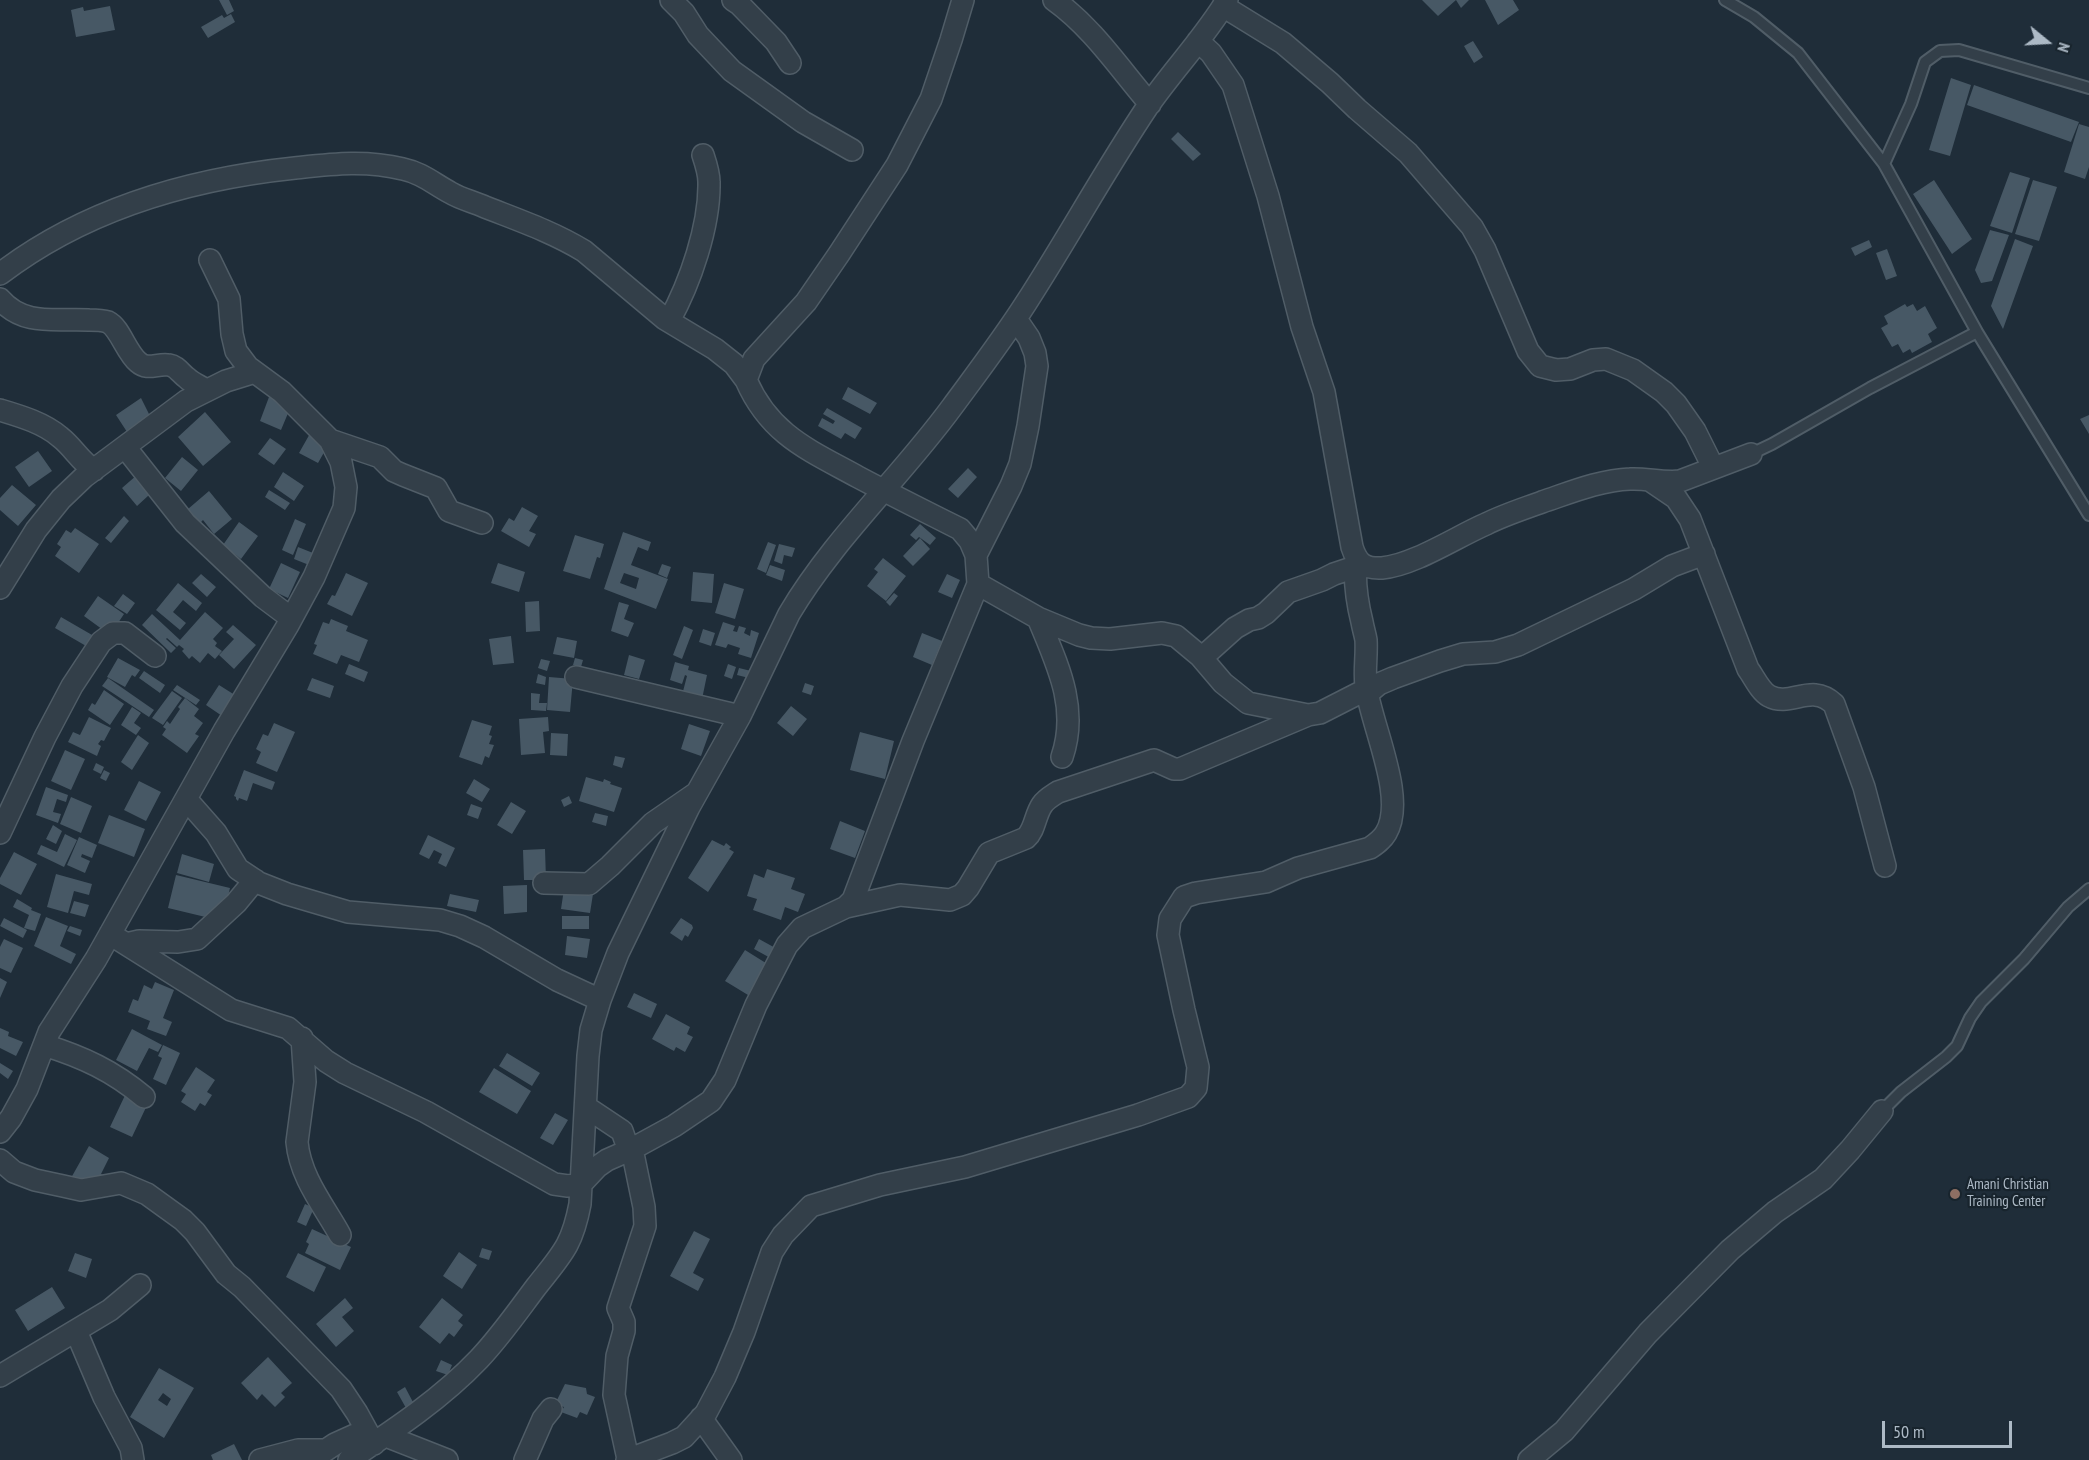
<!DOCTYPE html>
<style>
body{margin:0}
#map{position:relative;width:2089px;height:1460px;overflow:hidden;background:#1f2d39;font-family:"PT Sans Narrow",sans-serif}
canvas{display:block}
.north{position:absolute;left:2017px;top:12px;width:60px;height:60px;-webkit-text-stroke:4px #18242d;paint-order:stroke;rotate:108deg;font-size:16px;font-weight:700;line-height:24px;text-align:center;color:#adbac6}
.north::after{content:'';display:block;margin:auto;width:21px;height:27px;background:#adbac6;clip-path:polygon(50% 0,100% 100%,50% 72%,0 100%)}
.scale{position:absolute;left:1882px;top:1421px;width:130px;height:27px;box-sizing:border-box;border:3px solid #adbac6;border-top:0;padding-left:8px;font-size:18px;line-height:21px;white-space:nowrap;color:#adbac6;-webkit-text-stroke:4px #18242d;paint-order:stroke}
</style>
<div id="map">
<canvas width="2089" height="1460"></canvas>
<div class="north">N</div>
<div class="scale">50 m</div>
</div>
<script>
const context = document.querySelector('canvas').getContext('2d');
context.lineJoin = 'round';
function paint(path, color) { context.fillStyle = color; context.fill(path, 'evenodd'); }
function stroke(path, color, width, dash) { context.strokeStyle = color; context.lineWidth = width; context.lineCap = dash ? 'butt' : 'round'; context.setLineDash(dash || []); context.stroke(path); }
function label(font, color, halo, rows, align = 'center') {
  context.font = font + ' "PT Sans Narrow",sans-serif'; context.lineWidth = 4.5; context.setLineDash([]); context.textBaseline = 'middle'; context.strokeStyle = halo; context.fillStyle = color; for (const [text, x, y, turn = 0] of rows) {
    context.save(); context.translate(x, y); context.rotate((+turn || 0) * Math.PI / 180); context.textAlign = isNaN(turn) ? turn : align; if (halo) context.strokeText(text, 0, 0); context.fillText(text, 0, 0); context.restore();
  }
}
const building = new Path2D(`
 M219,0h10l5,11 -7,4z
 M1422,0h47l-8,8 -5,-8 -18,16z
 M1485,0h28l6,10 -21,15z
 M110,6l5,24 -39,7 -5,-27 12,-3 1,4z
 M231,14l4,8 -27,16 -7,-11 21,-12 2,3z
 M1473,41l10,16 -9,6 -10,-17z
 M1951,78l20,7 -21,71 -21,-6z
 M1974,85l105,37 -8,20 -104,-37z
 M2079,124l10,3v40l-4,12 -21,-7z
 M1178,132l23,22 -8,7 -22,-22z
 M2010,172l20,6 -18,55 -22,-7z
 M1934,180l38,59 -20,15 -39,-60z
 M2033,180l24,7 -18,54 -24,-7z
 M1990,230l19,5 -17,46 -11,2 -6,-13z
 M2015,239l18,7 -30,83 -12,-23z
 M1869,240l3,7 -17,9 -4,-8z
 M1887,249l10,27 -11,4 -10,-27z
 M1905,304l2,3 6,-3 4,7 8,-5 12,22 -9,6 4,8 -20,11 -2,-4 -7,4 -5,-9 -6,3 -11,-19 7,-4 -4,-8z
 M848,387l29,16 -7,11 -28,-15z
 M269,397l22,9 -10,24 -21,-9z
 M141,398l11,22 -23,15 -13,-20z
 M827,408l35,20 -7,11 -10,-6 -4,6 -23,-13 4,-8 11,6 2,-3 -12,-7z
 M205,412l26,30 -28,24 -25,-29z
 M2089,415v19l-9,-15z
 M312,430l19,10 -13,23 -19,-10z
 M270,438l16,11 -12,16 -16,-11z
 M38,451l14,20 -23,16 -14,-20z
 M182,457l16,13 -17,21 -16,-13z
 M145,468l15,17 -23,21 -15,-18z
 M968,468l9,9 -19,21 -10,-9z
 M283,472l21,14 -10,15 -20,-14z
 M12,485l24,20 -18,21 -18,-16v-12z
 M269,490l21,13 -5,7 -20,-13z
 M209,491l23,28 -18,15 -11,-14 -3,3 -12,-14z
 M522,507l16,9 -9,15 7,3 -7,13 -28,-16 8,-13 5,3z
 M124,516l5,5 -18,22 -6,-5z
 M295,519l11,5 -13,31 -11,-5z
 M239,522l19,14 -17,23 -18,-14z
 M920,524l16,14 -6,7 -11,-8 -3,3 -6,-5z
 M75,528l24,16 -20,29 -24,-17 6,-9 -4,-3 9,-14 5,3z
 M623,532l28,10 -3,9 -10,-4 -7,18 37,14 -12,30 -52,-20zM624,573l15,5 -3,11 -16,-6z
 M575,535l29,9 -4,14 -3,-1 -7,22 -27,-8z
 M920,538l10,11 -17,17 -10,-10z
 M768,542l8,3 -10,28 -9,-4z
 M779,544l16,4 -3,9 -8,-2 -2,9 -8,-3z
 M298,547l15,6 -4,12 -15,-6z
 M883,558l23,18 -20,25 -19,-15 11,-14 -4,-3z
 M281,563l19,9 -12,26 -19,-9z
 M498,563l27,9 -6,20 -28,-9z
 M662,564l9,3 -4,11 -9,-4z
 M770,565l15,5 -3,11 -16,-6z
 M693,572l21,2 -2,29 -21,-2z
 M346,573l22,10 -16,33 -25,-12 5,-9 3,1z
 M201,574l15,13 -9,10 -15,-14z
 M947,574l13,6 -8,18 -14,-6z
 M178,583l24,20 -6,8 -13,-11 -10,12 13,11 -6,7 -24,-20z
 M724,583l20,6 -9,30 -20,-6z
 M894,593l4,3 -8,10 -4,-4z
 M123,594l12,9 -8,11 -13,-8z
 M98,596l26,18 -14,21 -26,-19z
 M539,601l1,30 -14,1 -1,-30z
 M619,602l10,3 -5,14 10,4 -6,14 -17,-6z
 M205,612l18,16 -10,11 4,4 -2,3 7,5 -7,8 -7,-6 -8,10 -8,-7 -3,3 -7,-8 2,-2 -5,-4 -2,2 -10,-9 -1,1 10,9 -5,5 -29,-28 10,-11 28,26z
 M61,617l38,22 -6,11 -38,-22z
 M331,619l17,7 -2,5 22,9 -9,22 -18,-7 -4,9 -24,-10 4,-9 -3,-1 9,-22 6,2z
 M723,622l12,4 -2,5 4,1 2,-6 7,2 -2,5 6,3 1,-6 8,3 -8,25 -13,-4 2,-6 -12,-4 -2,4 -11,-3z
 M233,625l23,20 -22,24 -15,-14 15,-16 -8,-7z
 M684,626l9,4 -11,29 -9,-4z
 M703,629l12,4 -4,13 -12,-4z
 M922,633l20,8 -10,24 -19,-8z
 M511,636l3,27 -21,2 -4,-26z
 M557,637l20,4 -3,17 -21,-4z
 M629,655l16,5 -6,19 -15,-4z
 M118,658l22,12 -5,7 -3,-2 -7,12 -18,-10z
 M575,658l8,2 -2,7 -8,-2z
 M541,659l9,2 -3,10 -9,-3z
 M675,662l14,4 -1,4 19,5 -6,29 -20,-5 6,-23 -2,-1 -3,9 -12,-4z
 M349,664l19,8 -4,10 -19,-8z
 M728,664l8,3 -4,12 -8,-3z
 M739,668l16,4 -2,7 -16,-4z
 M144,671l21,14 -5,8 -21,-15z
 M538,674l8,3 -1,8 -9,-2z
 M549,677l24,2 -3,33 -23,-2z
 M108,678l46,32 -5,7 -47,-31z
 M312,678l22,8 -4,12 -23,-8z
 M805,683l9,3 -3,9 -9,-3z
 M177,685l23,15 -4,5 -23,-15z
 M219,685l19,12 -13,21 -19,-13z
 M104,690l20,14 -14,21 -22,-15 4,-7 3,2z
 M172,691l10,7 -19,27 -11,-7z
 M531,693l9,1 -1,9h8l-1,8 -15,-1z
 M185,698l14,11 -5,7 9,7 -8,11 4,2 -12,17 -25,-18 4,-6 -3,-2 4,-6 3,3 10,-15 -2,-2z
 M791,706l16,13 -14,17 -16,-13z
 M132,707l9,6 -7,10 7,5 -5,7 -15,-10z
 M89,717l22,11 -7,13 -3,-1 -3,4 3,2 -4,10 -29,-14 5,-10 7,3z
 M548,717l1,14 -6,1 2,21 -24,2 -2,-36z
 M472,720l20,6 -3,9 3,1 -3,8 5,1 -5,13 -4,-2 -3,9 -23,-8z
 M274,723l21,9 -18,40 -21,-9 5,-11 -5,-3 7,-15 5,2z
 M689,724l21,7 -9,25 -20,-7z
 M860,732l34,9 -9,38 -35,-9z
 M551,733l17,1 -1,22 -17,-1z
 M138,735l11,8 -17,27 -11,-8z
 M65,750l20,9 -14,31 -20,-9z
 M615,756l10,2 -3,10 -9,-3z
 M96,763l8,4 -3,7 -8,-4z
 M104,770l6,3 -4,8 -6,-3z
 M244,770l31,12 -3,8 -19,-7 -6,18 -8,-3 -1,3 -2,-2v-2l-2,-1z
 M586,777l17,5 1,-3 7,3 -1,2 12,4 -8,24 -35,-11z
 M474,779l16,10 -8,13 -16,-9z
 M139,781l22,11 -15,29 -22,-11z
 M46,787l22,8 -2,7 -9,-3 -4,13 8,2 -3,9 -22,-8z
 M569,796l3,7 -8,4 -3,-7z
 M71,797l21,9 -11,27 -21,-9z
 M511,802l15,9 -14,23 -15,-9z
 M471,804l11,4 -4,11 -11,-4z
 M595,813l13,3 -2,10 -14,-4z
 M109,815l36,14 -11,28 -36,-14z
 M840,821l25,10 -10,27 -25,-9z
 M53,825l9,6 -6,13 -10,-5z
 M65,834l12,6 -13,27 -27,-13 4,-9 16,7z
 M428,835l27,13 -9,19 -8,-4 4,-9 -8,-4 -5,9 -10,-5z
 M79,837l18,8 -5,13 -10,-4 -1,3 9,4 -5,12 -18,-8z
 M712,840l12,6 2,-3 5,4 -2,2 5,3 -26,40 -20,-14z
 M545,849l1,31h-22l-1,-30z
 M14,852l23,12 -16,31 -21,-11v-6z
 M182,854l32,10 -5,18 -32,-9z
 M767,869l28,9 -4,11 14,5 -7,18 -13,-5 -4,13 -28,-10 4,-11 -10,-3 7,-22 10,4z
 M56,874l36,10 -3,11 -15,-4 -6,22 -21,-6z
 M176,875l54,13 -8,33 -54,-13z
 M527,885v27l-23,2 -1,-28z
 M564,889l29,5 -3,19 -29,-4z
 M450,894l29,6 -3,12 -29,-6z
 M17,899l15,9 -1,2 10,4 -6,17 -11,-3 5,-13 -16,-8z
 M74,901l15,4 -4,12 -15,-4z
 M562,916h27v13h-27z
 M46,917l22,9 -8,20 16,8 -5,10 -37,-18z
 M4,918l23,12 -4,8 -23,-12z
 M681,918l11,7 1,3 -5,9 -3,-2 -3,6 -12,-8z
 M70,926l12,4 -2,6 -13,-5z
 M567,936l23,3 -3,19 -22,-3z
 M4,939l19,9 -12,25 -11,-5v-21z
 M759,939l20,11 -5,10 -20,-11z
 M745,950l24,15 -13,26 -4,-2 -4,6 -23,-14z
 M0,978l7,4 -7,16z
 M155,982l19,8 -11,28 9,4 -6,14 -19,-7 3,-8 -22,-9 5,-13 5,2 6,-16 8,4z
 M634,993l23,11 -6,14 -24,-11z
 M666,1014l24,13 -3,7 6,3 -8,15 -9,-5 -2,4 -22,-12z
 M0,1028l9,4 -1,4 15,6 -7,14 -16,-8z
 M132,1029l30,16 -4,7 -9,-4 -12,23 -21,-11z
 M163,1045l17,8 -14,32 -13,-6 9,-21 -4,-2z
 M507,1053l33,20 -8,13 -33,-20z
 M0,1063l13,8 -5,8 -8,-6z
 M196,1067l19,13 -8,12 5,3 -7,11 -5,-3 -5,8 -14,-9 5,-8 -5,-3z
 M494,1068l37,23 -14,23 -38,-22z
 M128,1089l22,10 -18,38 -22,-10z
 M555,1113l13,7 -15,25 -13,-7z
 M89,1146l20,12 -8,16 4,2 -9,16 -25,-14z
 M305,1204l9,4 -8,18 -9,-4z
 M312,1229l39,18 -11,23 -35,-17 4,-9 -3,-2z
 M694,1231l16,8 -17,34 11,6 -6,12 -28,-15z
 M482,1248l10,3 -3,9 -10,-3z
 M459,1252l18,13 -15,24 -19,-13z
 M75,1253l17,6 -6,19 -18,-7z
 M298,1253l28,14 -12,25 -28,-15z
 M52,1287l13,21 -37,23 -13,-21z
 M345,1298l8,10 -11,9 12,14 -18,16 -20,-23z
 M442,1298l21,17 -5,6 5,4 -9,12 -5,-4 -9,11 -21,-17z
 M268,1357l24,26 -11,10 4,4 -10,10 -13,-13 -5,6 -16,-17z
 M441,1360l11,5 -4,10 -12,-4z
 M159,1368l35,20 -30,50 -34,-21zM163,1393l8,6 -4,7 -9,-6z
 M565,1384l21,4 1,6 8,3 -8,18 -7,-3 -3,6 -16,-6 3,-5 -9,-3z
 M405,1387l9,17 -8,4 -9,-16z
 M234,1444l8,16h-29l-2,-5z`);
const service = new Path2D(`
 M1725,0l29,17 44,36 86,111 93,168 112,183
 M1884,164l27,-60 14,-42 15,-11 19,-1 130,38
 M1751,454l21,-10 98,-56 107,-56
 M1882,1111l19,-19 45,-35 11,-11 13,-28 11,-16 43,-43 44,-52 21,-18`);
const minor = new Path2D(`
 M671,0l13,13 14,22 34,36 71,51 49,28
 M733,0l6,4 37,38 14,21
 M1054,0c39,28 65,68 96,104
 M1223,6l60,37 47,40 27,26 51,44 64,74 13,23 43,101 12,15 16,4 14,-1 23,-9 13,-1 27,11 31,22 12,12 19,27 18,36
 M1198,41l13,12 22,32 35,111 34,131 22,65 28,155c5,16 12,22 30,21 32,-3 74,-31 104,-44 18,-9 37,-15 56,-22 27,-9 58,-22 88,-23 16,-1 33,4 50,2l71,-27
 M0,274c85,-65 189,-95 295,-106 38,-4 70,-8 108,1 19,4 31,15 48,24 10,6 23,9 34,14 33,13 68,25 99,44l81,68 50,30 19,15 12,16
 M0,299c24,28 57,19 89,21 6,0 13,0 19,2 12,6 18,30 30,40 10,9 19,1 31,3 8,1 12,9 18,13 5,5 13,8 19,12
 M669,321c21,-38 41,-95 40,-139 0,-9 -3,-18 -6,-27
 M0,410c20,6 44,13 60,27 13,10 20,24 34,33
 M330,440l50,17 14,14 9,4 33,13 13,23 33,12
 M125,447l60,76 78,74 28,21
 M1651,481l25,17 14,21 58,150c6,8 12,22 21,27 22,12 42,-14 65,8l30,83 21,79
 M976,555l35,-69 9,-22 8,-38 9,-60 -2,-13 -6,-15 -13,-19
 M978,584l60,34 41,17 12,3 19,1 52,-6 14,3 24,20 23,27 25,20 60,12 12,-2 47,-24
 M0,588l36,-58 25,-31 23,-22 102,-76 40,-20 29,-9
 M1038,618c19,46 41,89 24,139
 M1200,656l6,-2 29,-26 14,-8 9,-2 8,-5 22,-21 34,-12 12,-6 21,-7
 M576,677l164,39
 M1367,694l12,-10 14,-6 47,-17 23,-7 32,-2 23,-7 116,-56 38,-23 32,-12
 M186,799l30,34 22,36 21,14 28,11 61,18 92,8 20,6 24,11 73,43 43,20
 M0,833l45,-96 27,-51 29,-44 12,-9h12l30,23
 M544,883l45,1 21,-18 43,-43 42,-29
 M846,907l54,-12 50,5 12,-5 6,-7 21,-35 37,-15c9,-8 9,-23 16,-33 4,-6 10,-9 16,-13l96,-32 20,9h6l128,-54
 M110,934l121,76 57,18 38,33 19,12 81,39 128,72 14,2 13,-2 16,-17 10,-7 25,-11 42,-23 37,-25 14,-21 31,-75 31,-60 15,-17 44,-21 7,-7 60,-159 65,-157 -2,-29 -6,-14 -10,-12c-34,-17 -68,-34 -102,-52 -49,-27 -88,-42 -112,-97l8,-21 52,-57 33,-48 58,-89 34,-66 20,-59 12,-40
 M126,944l13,-3 39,1 19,-3 39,-36 19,-23
 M302,1038l3,44 -8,60c3,35 27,64 43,93
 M44,1045c39,12 69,26 100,52
 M586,1107l36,24 7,20
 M0,1132l11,-14 16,-29 22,-57 47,-73 128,-228 64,-106 26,-48 30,-69 2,-21 -5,-25 -11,-22 -48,-48 -34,-25 -12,-16 -4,-17 -3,-35 -19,-39
 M0,1160l14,12 21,8 28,6 18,4 40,-7 26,11 36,26 12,12 31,42 16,13 99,102 16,24 17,31
 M76,1331l28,66 27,51 2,12
 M0,1376l110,-66 30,-25
 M701,1418l30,42
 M386,1436l61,24
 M314,1458l21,-14 31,-14
 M628,1459l-14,-64 3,-39 7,-25v-9l-6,-14 27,-82 -1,-19 -12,-58
 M260,1460l38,-10h27
 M349,1460c45,-30 92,-61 130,-101 21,-22 39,-48 57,-72 26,-33 36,-41 44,-83l8,-148 3,-26 9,-30 18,-47 71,-146 51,-91 49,-102c45,-76 111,-136 163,-207 25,-34 51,-68 74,-104 42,-65 79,-133 122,-197 25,-36 56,-68 79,-106
 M525,1460l18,-41 8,-10
 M627,1460l45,-17 12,-6 22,-24 19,-36 19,-45 28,-80 11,-17 28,-29 69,-21 85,-18 173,-52 50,-18 8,-9 2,-21 -14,-57 -16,-75 2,-16 14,-22 12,-4 70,-11 32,-14 72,-20c6,-4 12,-8 16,-15 21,-35 -15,-108 -20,-147 -2,-15 1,-30 0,-46 -1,-6 -3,-12 -4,-18 -5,-20 -8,-42 -6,-63
 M1529,1460l35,-29 84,-98 82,-83 45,-38 48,-33 27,-29 32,-39`);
const markers = [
 [1955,1194,6,"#8d6e63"]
];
const poiNames = [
 ["Amani Christian",1967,1185],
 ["Training Center",1967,1202]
];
paint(building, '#475865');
stroke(service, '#505d67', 14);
stroke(minor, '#505d67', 24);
stroke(service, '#333f49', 10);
stroke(minor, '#333f49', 21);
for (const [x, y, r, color] of markers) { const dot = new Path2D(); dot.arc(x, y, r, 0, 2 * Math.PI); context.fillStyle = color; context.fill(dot); stroke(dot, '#18242d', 2); }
label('15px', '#adbac6', '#18242d', poiNames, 'left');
</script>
